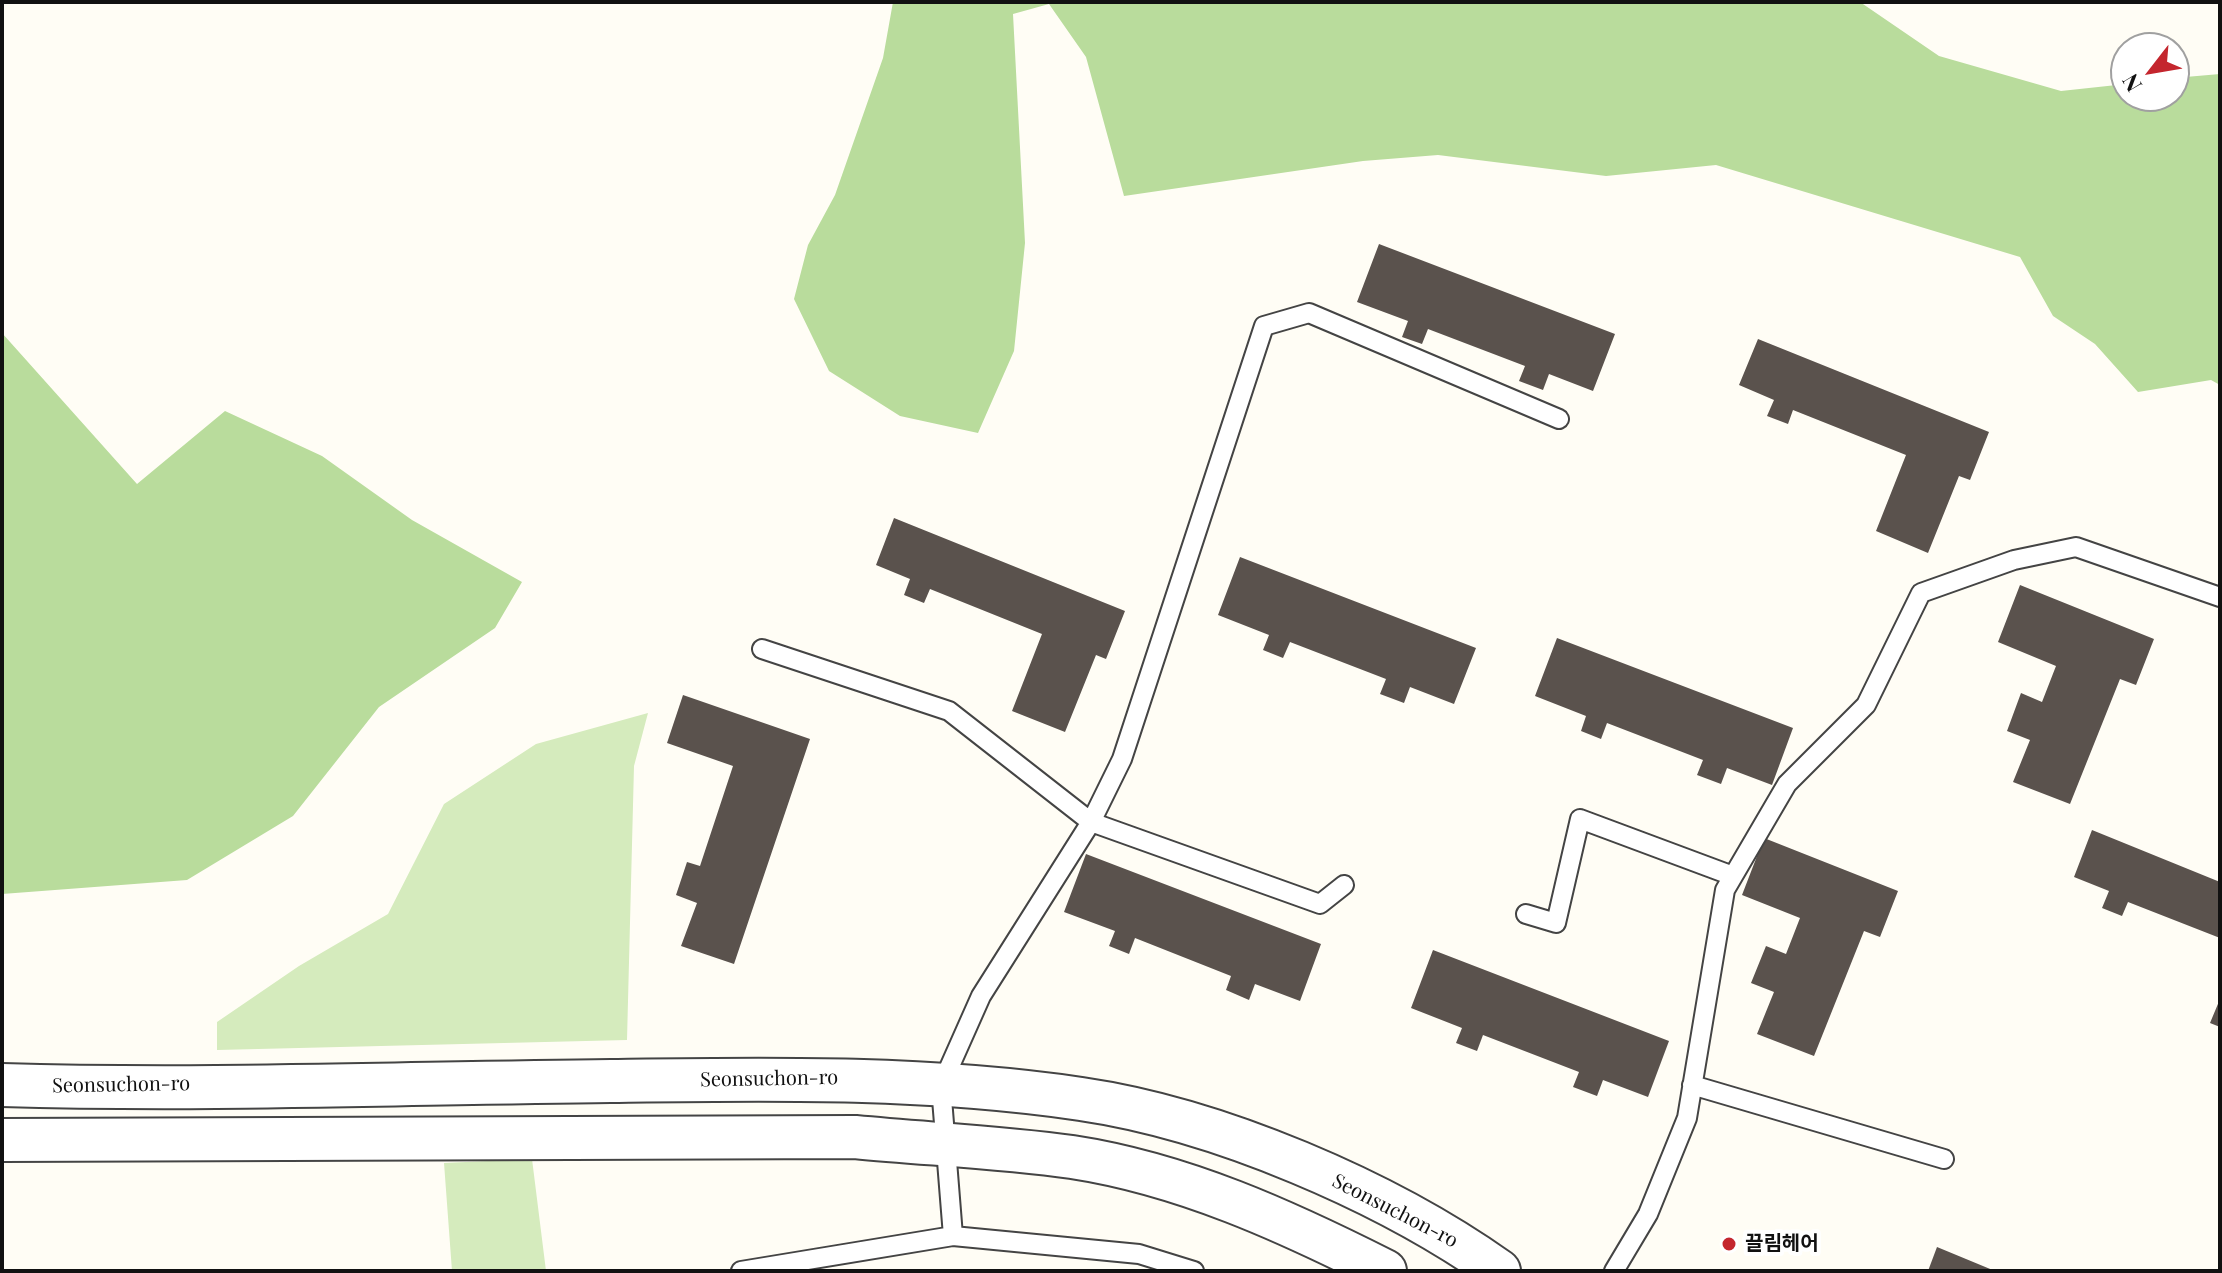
<!DOCTYPE html>
<html>
<head>
<meta charset="utf-8">
<style>
	body { margin:0 }
	#map { position:relative; width:2222px; height:1273px; overflow:hidden; background:#fffdf5; font-family:"Playfair Display",serif }
	canvas { display:block }
	.frame { position:absolute; inset:0; border:4px solid #111; pointer-events:none }
	.north { position:absolute; left:2110px; top:32px; width:80px; height:80px; box-sizing:border-box; background:#fff; border:2px solid #a0a0a0; border-radius:50%; rotate:239deg; font-size:22px; font-weight:700; line-height:32px; text-align:center; color:#111 }
	.north::after { content:''; display:block; margin:auto; width:28px; height:36px; background:#c4262e; clip-path:polygon(50% 0,100% 100%,50% 72%,0 100%) }
</style>
</head>
<body>
<div id="map">
<canvas width="2222" height="1273"></canvas>
<div class="frame"></div>
<div class="north">N</div>
</div>
<script>
const ctx = document.querySelector('canvas').getContext('2d');
ctx.lineJoin = 'round';
function fillPath(path, color) { ctx.fillStyle = color; ctx.fill(path, 'evenodd'); }
function stroke(path, color, width, dash) { ctx.strokeStyle = color; ctx.lineWidth = width; ctx.lineCap = dash ? 'butt' : 'round'; ctx.setLineDash(dash || []); ctx.stroke(path); }
function label(font, color, halo, rows, align = 'center') {
  ctx.font = font + ' "Playfair Display","Noto Sans KR",serif'; ctx.lineWidth = 8; ctx.setLineDash([]); ctx.textBaseline = 'middle'; ctx.strokeStyle = halo; ctx.fillStyle = color; for (const [text, x, y, turn = 0] of rows) {
    ctx.save(); ctx.translate(x, y); ctx.rotate((+turn || 0) * Math.PI / 180); ctx.textAlign = isNaN(turn) ? turn : align; if (halo) ctx.strokeText(text, 0, 0); ctx.fillText(text, 0, 0); ctx.restore();
  }
}
fillPath(new Path2D(`
	M648,713L634,766L627,1040L217,1050V1022L299,966L388,914L444,804L536,744Z
	M532,1159L546,1271H452L444,1163Z`), '#d5ebbd');
fillPath(new Path2D(`
	M893,2H1860L1939,56L2061,91L2126,84V96H2174V78L2220,74V385L2211,380L2138,392L2095,344L2053,316L2020,257L1716,165L1606,176L1438,155L1363,161L1124,196L1086,57L1049,4L1013,14L1025,243L1014,351L978,433L900,416L829,371L794,299L808,245L835,195L883,58Z
	M2,333L137,484L225,411L322,456L412,520L522,582L495,628L379,707L293,816L187,880L2,894Z`), '#b9dc9c');
fillPath(new Path2D(`
	M1379,244L1615,334L1593,391L1549,374L1543,390L1519,381L1525,366L1428,329L1422,344L1402,337L1408,321L1357,302Z
	M1758,339L1989,432L1970,480L1959,476L1928,553L1876,531L1906,455L1793,410L1788,424L1767,416L1774,400L1739,385Z
	M894,518L1125,611L1106,659L1096,655L1065,732L1012,711L1042,634L930,589L924,603L904,595L910,579L876,565Z
	M1240,557L1476,648L1454,704L1410,687L1404,703L1380,694L1386,679L1290,642L1283,658L1263,650L1269,635L1218,615Z
	M2020,585L2154,639L2136,685L2120,679L2070,804L2013,782L2030,740L2007,731L2021,693L2042,702L2056,666L1998,642Z
	M1557,638L1793,728L1772,785L1727,768L1721,784L1697,775L1703,760L1607,723L1601,739L1581,731L1586,716L1535,696Z
	M683,695L810,739L734,964L681,946L697,903L676,895L687,862L700,866L733,766L667,743Z
	M2092,830L2220,882V938L2128,902L2122,916L2102,908L2109,891L2074,877Z
	M1764,838L1898,891L1880,937L1864,931L1814,1056L1757,1034L1774,992L1751,983L1766,946L1786,954L1800,918L1742,895Z
	M1086,854L1321,944L1300,1001L1255,984L1249,1000L1226,990L1231,976L1135,938L1129,954L1109,946L1115,931L1064,912Z
	M1433,950L1669,1041L1648,1097L1603,1080L1597,1096L1573,1087L1579,1072L1483,1035L1477,1051L1456,1043L1462,1028L1411,1008Z
	M2220,999V1027L2210,1023Z
	M1937,1247L1995,1271H1928Z`), '#5a524d');
const service = new Path2D(`
	M762,649L949,711L1091,822L1320,904L1344,885
	M1526,914L1556,923L1580,819L1733,876
	M1692,1085L1944,1159
	M953,1236L941,1086L981,996L1091,822L1122,759L1264,326L1309,313L1559,419
	M741,1271L953,1236L1139,1254L1194,1271
	M1614,1271L1648,1214L1687,1118L1725,890L1787,784L1866,705L1921,593L2014,560L2076,547L2220,597`);
const tertiary = new Path2D(`
	M2,1085C205,1091 409,1083 611,1081C768,1079 925,1076 1081,1099C1218,1119 1386,1191 1499,1271
	M2,1140L855,1137C927,1144 1001,1147 1072,1157C1183,1174 1286,1221 1385,1271`);
stroke(service, '#444', 22);
stroke(tertiary, '#444', 46);
stroke(service, '#fff', 18);
stroke(tertiary, '#fff', 42);
for (const [x, y, r, color] of [
	[1729,1244,8,"#c4262e"]
]) { const dot = new Path2D(); dot.arc(x, y, r, 0, 2 * Math.PI); ctx.fillStyle = color; ctx.fill(dot); stroke(dot, '#fff', 3); }
label('20px', '#111', '#fff', [
	["Seonsuchon-ro",769,1079,-1],
	["Seonsuchon-ro",121,1085,-1],
	["Seonsuchon-ro",1395,1211,27]
]);
label('bold 20px', '#111', '#fff', [
	["끌림헤어",1745,1244]
], 'left');
</script>
</body>
</html>
